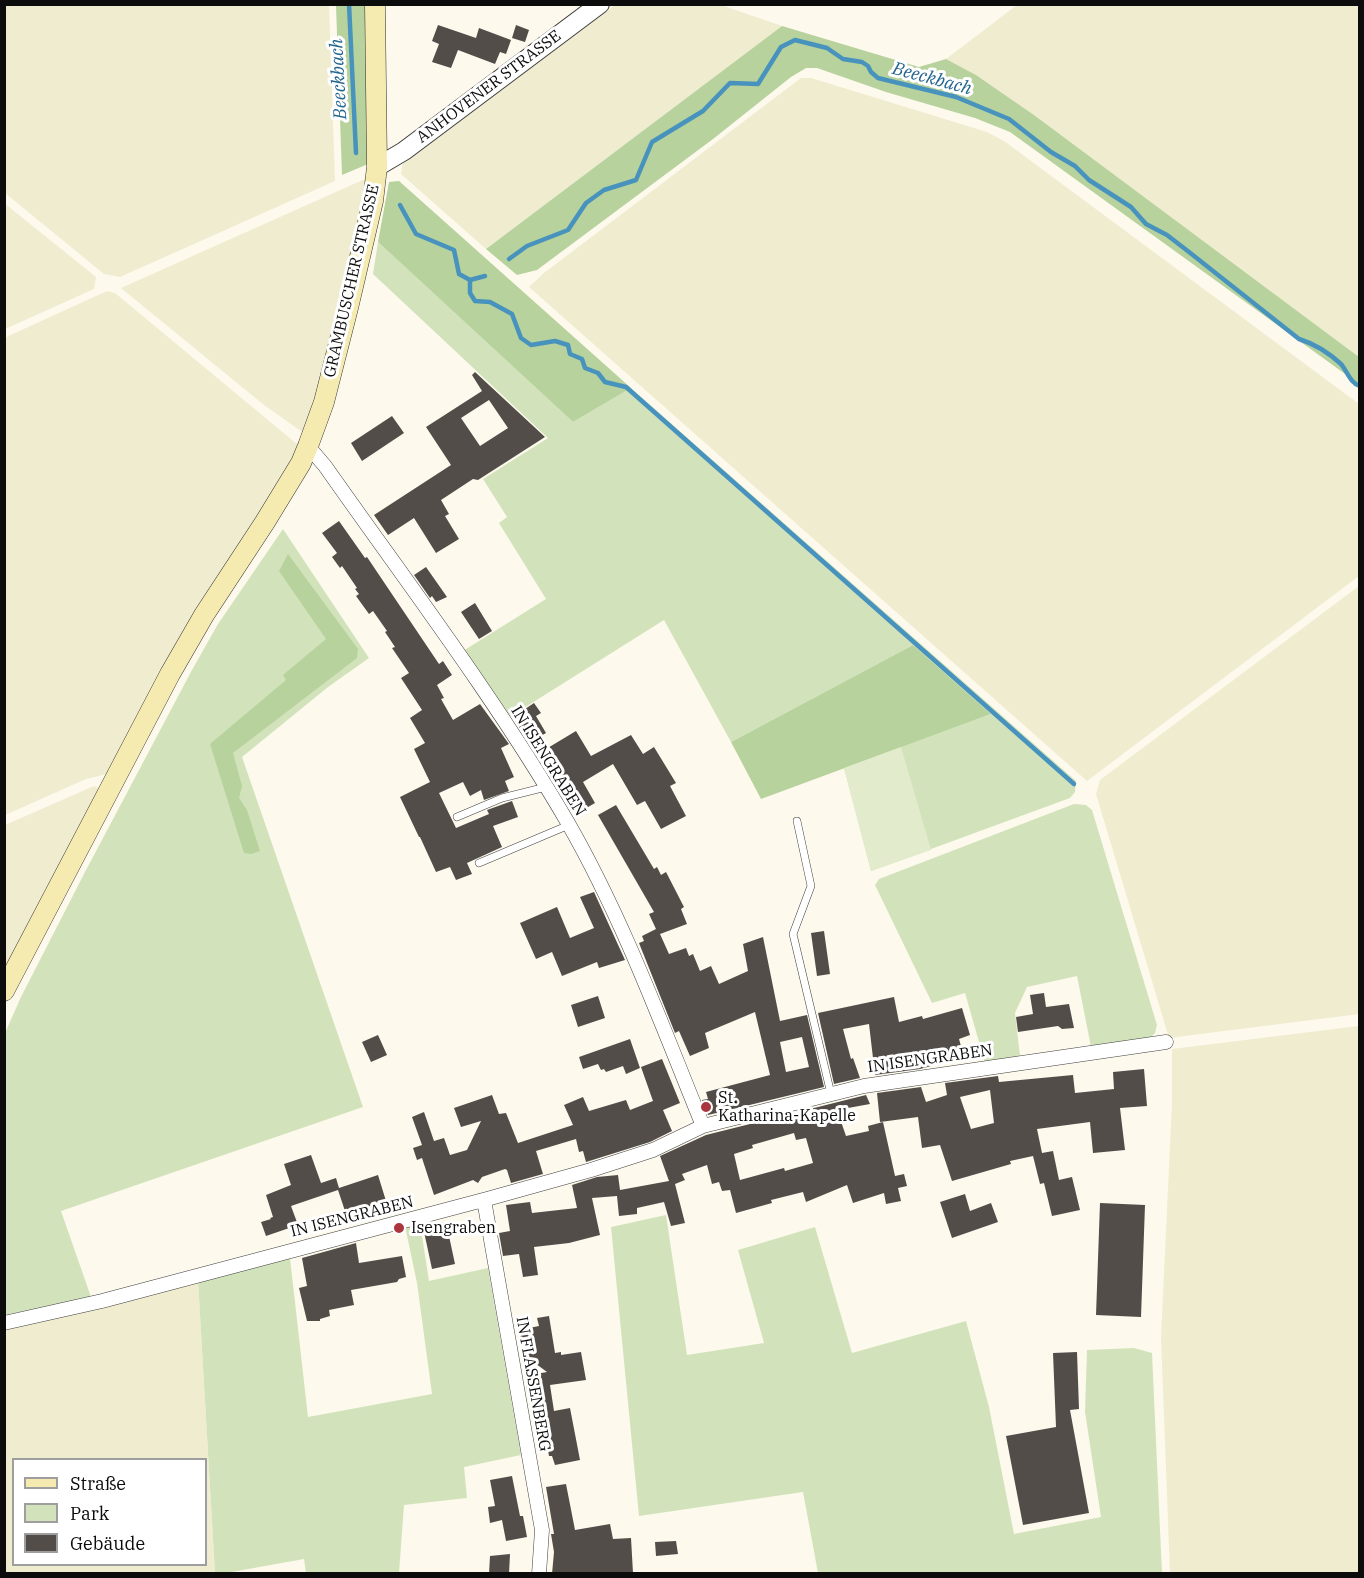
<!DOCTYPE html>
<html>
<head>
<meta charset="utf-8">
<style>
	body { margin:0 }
	#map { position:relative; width:1364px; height:1578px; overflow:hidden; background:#fdf9ed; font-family:"IBM Plex Serif",serif }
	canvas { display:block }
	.frame { position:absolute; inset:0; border:6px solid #0c0c0c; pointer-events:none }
	.legend { position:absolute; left:12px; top:1458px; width:195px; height:108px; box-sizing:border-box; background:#fff; border:2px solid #9e9e9e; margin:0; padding:8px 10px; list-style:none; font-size:18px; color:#0c0c0c }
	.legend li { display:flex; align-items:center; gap:12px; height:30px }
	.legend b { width:30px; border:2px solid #9e9e9e }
</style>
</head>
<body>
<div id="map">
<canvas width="1364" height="1578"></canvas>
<div class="frame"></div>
<ul class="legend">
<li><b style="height:8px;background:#f5ebb0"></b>Straße</li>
<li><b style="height:16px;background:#d2e3bb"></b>Park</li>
<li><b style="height:16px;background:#534d4a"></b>Gebäude</li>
</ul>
</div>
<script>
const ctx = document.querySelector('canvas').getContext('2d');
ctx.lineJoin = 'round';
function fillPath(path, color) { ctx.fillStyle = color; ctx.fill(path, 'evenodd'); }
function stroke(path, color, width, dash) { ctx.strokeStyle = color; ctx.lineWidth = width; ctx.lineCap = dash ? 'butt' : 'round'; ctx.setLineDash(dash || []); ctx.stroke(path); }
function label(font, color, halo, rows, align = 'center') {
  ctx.font = font + ' "IBM Plex Serif",serif'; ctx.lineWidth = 6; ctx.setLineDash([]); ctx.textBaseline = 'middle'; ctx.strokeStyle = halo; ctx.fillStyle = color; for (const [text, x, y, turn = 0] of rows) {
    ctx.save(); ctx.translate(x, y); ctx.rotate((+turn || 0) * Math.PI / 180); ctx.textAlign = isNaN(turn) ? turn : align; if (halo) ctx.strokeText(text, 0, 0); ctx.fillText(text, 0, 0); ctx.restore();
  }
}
fillPath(new Path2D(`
	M4,5H329L335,181L120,277L104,274L5,193Z
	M615,5H721L782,26L486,249L401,174L403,163Z
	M1017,5H1359V357L1034,115L976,75L946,59Z
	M801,78H811L987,132L1004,141L1359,404V576L1087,781L529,287L544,273Z
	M365,179L368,181L343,297L305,434L264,405L121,288Z
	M4,203L96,277L94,289L5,329Z
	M107,291L115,293L298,445L299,450L107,774L86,779L5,815L4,338Z
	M1359,586V1014L1169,1038L1096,794L1100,780Z
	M94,786L100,789L5,973V825Z
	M1359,1026V1573H1170L1161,1338L1172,1103V1049Z
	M198,1280L215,1573H5L4,1327ZM14,1460H206V1564H14Z`), '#f0ecd0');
fillPath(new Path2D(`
	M378,242L573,422L631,388L1076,781L1075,792L1070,798L871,871L844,768L991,714L913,645L731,742L664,620L508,718L463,651L546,599L499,523L507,517L483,479L548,438L373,274Z
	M283,529L369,658L328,687L242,757L363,1107L61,1211L91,1297L5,1315V1033L21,997L85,872L192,670L218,624Z
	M1074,804L1086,805L1092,810L1157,1025L1155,1033L1150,1038L1091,1047L1077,976L1027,987L1015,1013L1020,1056L985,1063L965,993L932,1003L875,885L879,879Z
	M666,1215L687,1355L764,1343L738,1250L815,1227L852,1353L966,1321L989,1407L1014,1534L1101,1517L1085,1412L1087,1350L1134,1348L1152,1353L1162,1573H818L803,1492L639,1516L611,1227Z
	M420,1223L429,1281L488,1268L521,1455L464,1467L467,1498L404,1505L399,1573H306L304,1559L226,1573H215L198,1280L290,1258L308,1417L432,1394L417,1283L405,1226Z`), '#d2e3bb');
fillPath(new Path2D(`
	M336,5H367L368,164L342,175Z
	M782,26L919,67L946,59L976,75L1034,115L1359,357V384L1010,132L975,118L886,92L817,68H806L791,77L713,139L537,270L517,275L486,249Z
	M399,181L631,388L573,422L378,242L389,182Z
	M288,554L358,649L357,658L233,753L242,786L239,798L247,810L260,851L251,854L244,853L210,744L286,680L283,675L326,639L279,571Z
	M913,645L991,714L761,799L731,742Z`), '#b7d29c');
fillPath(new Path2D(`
	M901,747L931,850L871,871L844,768Z`), '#e2eccc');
stroke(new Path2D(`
	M349,4L356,153
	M400,205L416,234L454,250L459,274L470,280L485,276
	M509,259L527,246L568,230L586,203L604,190L636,180L652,142L703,111L730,83L758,84L781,47L795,40L827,48L843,59L862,62L868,66L871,72L878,78L956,97L1009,119L1051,152L1075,166L1089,180L1131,207L1146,224L1167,235L1189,252L1299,339C1315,344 1329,353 1341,364C1347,371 1350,383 1360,386
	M470,280V293L475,301L490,302L512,314L521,338L531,345L555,341L568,345L570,354L582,359L585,368L598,373L605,382L626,387L1074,784`), '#4793bd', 4.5);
fillPath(new Path2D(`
	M438,25L476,38L479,28L511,40L506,54L500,52L495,64L458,50L451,68L432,62L439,44L432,41Z
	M516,25L529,30L525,42L512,38Z
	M475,372L545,437L478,480L473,479L441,500L449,514L445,516L459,539L436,553L414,518L388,535L374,515L451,465L426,427L482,391L472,375ZM489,400L508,428L480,446L461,418Z
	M392,416L404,433L362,461L351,443Z
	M339,521L365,558L367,557L439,664L443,661L452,675L437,685L444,698L441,699L453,720L480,704L509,744L501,748L514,777L505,781L509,791L484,800L481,790L470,796L463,782L439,793L456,828L489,814L487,810L512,801L518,817L493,826L502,847L467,863L472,874L456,880L450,867L436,872L420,837H419L400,797L430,782L414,749L425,743L410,718L422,710L401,678L409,673L392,648L395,647L385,632L387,631L373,611L369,614L356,596L359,594L355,589L357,588L342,566L340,568L332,557L337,553L322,533Z
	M426,567L447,597L436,602L432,596L430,598L414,575Z
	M475,603L492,631L479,639L461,612Z
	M534,703L541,713L536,716L546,733L529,743L513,717Z
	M576,731L591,756L631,735L643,754L654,747L676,783L670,786L686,816L661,829L645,801L637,805L613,764L583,782L595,803L576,814L556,780L562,777L546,749Z
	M616,805L654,869L657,867L661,875L666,872L684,907L681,909L687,924L660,934L669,954L686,948L689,956L693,954L700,971L711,966L719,984L748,971L743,944L763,937L780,1021L807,1015L824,1087L708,1115L702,1100L708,1099L706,1092L770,1075L755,1012L705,1033L709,1048L690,1056L679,1031L675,1033L639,943L644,941L642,936L656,929L649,914L654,912L598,815ZM802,1037L809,1067L786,1072L780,1042Z
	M594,892L625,960L599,968L597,962L562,976L552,952L536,959L520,923L557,907L570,938L594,928L580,897Z
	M824,931L830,974L817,976L811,933Z
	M1044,993L1046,1007L1069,1004L1074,1028L1062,1029L1058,1026L1018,1032L1016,1017L1033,1014L1030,995Z
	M598,996L605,1018L578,1027L571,1005Z
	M894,997L899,1022L922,1016L923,1019L962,1008L970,1035L959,1039L964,1057L920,1069L875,1075L869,1024L843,1029L851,1059L853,1058L860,1078L834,1084L818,1013Z
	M378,1035L387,1055L371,1062L362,1042Z
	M630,1039L640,1068L626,1074L623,1066L606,1072L604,1069L601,1070L598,1064L583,1069L579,1057Z
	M662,1059L680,1103L663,1110L672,1131L650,1142L586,1162L583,1151L579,1152L576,1139L536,1151L543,1174L511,1183L507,1170L505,1169L482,1177L478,1183L473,1180L434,1195L422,1158L417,1160L413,1148L422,1145L412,1117L424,1112L434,1141L444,1138L450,1155L467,1150L481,1121L461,1127L454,1108L492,1095L499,1114L506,1113L518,1143L573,1125L564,1105L583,1097L589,1111L626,1100L630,1110L653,1101L641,1067Z
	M1144,1069L1147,1106L1120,1108L1125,1150L1093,1153L1090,1122L1037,1129L1042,1153L1053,1151L1059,1180L1072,1177L1080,1210L1052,1216L1044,1183L1040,1184L1033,1156L1010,1161L1011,1164L952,1181L940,1145L922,1148L918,1117L880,1122L877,1093L921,1087L926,1102L947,1095L945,1083L998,1076L999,1082L1073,1075L1075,1093L1114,1089L1113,1072ZM990,1090L994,1123L971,1129L960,1097Z
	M866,1095L870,1104L837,1110L846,1136L869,1131L868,1126L883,1122L895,1176L904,1174L907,1186L898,1188L901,1201L886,1204L884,1193L853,1203L847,1185L806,1202L803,1192L771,1200L772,1203L736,1213L730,1190L722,1191L719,1182L712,1184L707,1165L682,1174L685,1180L675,1184L685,1223L671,1226L664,1202L637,1208V1214L619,1216L617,1196L592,1198L600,1235L569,1243L534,1247L538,1275L523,1277L519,1254L503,1256L499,1233L510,1231L506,1205L530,1202L532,1213L577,1208L572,1185L597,1177L618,1175L620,1190L669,1181L660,1156L706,1135ZM794,1133L796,1140L806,1138L813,1163L785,1171L784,1168L740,1180L734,1154L753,1148L752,1145Z
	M311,1155L321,1183L336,1178L339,1188L378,1175L386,1201L346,1214L338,1190L291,1206L298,1225L266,1236L261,1222L271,1219L270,1218L273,1217L266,1195L291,1185L284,1164Z
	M965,1194L970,1211L991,1203L998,1222L952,1238L940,1202Z
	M1100,1203L1145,1205L1141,1317L1096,1315Z
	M446,1222L455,1264L432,1269L423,1227Z
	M356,1243L359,1263L402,1256L406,1277L399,1279L397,1282L351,1290L354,1305L329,1310L330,1316L320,1319V1321H307L299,1288L307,1286L302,1258Z
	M549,1316L555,1353L561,1352V1355L581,1352L586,1380L550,1385L554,1411L570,1408L580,1460L555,1465L552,1456H549L538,1390L527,1392L525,1376L547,1372L524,1355L520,1333L524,1329L539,1326L537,1318Z
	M1077,1352L1079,1409L1070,1410L1089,1513L1023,1525L1006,1436L1056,1427L1053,1353Z
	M512,1476L520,1516H523L527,1537L506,1541L502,1520L490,1523L488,1507L495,1506L490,1480Z
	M566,1484L575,1530L610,1524L613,1539L631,1538L633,1573L552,1574L554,1552L551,1534H554L546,1487Z
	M676,1541L678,1554L656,1556L655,1542Z
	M510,1554L509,1574H489L490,1556Z`), '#534d4a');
const service = new Path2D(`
	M457,817L502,798L546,787
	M797,821L811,886L793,934L831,1094
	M479,863L569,825`);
const minor = new Path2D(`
	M308,446L325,466C408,584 496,699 568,823C623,919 661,1023 703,1126
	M484,1200L542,1530L539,1574
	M4,1323L102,1301L487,1199L591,1170L653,1150L703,1126L864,1086L1166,1042`);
const tertiary = new Path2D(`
	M377,167L404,151L600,4`);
const secondary = new Path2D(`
	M4,991L170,674L204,615L265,522L301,463L308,446L324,402L348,308L373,201L377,167L375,4`);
stroke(service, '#3f3f3f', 8);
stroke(minor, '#3f3f3f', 15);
stroke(tertiary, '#3f3f3f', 20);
stroke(secondary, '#2e2e2e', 21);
stroke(service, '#fff', 7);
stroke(minor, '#fff', 14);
stroke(tertiary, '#fff', 18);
stroke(secondary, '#f5ebb0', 20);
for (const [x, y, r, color] of [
	[706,1107,6,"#ab353f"],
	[399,1228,6,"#ab353f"]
]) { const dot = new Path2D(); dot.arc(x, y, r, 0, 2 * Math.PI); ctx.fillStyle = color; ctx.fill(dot); stroke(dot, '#fff', 2); }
label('16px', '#0c0c0c', '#fff', [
	["ANHOVENER STRASSE",489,87,-37],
	["GRAMBUSCHER STRASSE",352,281,-77],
	["IN ISENGRABEN",548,761,58],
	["IN ISENGRABEN",930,1059,-8],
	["IN ISENGRABEN",352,1217,-14],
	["IN FLASSENBERG",533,1384,80]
]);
label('16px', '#0c0c0c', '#fff', [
	["St.",718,1098],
	["Katharina-Kapelle",718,1116],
	["Isengraben",411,1228]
], 'left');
label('italic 18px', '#24658f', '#fff', [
	["Beeckbach",339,79,-93],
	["Beeckbach",932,79,15]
]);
</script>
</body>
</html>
